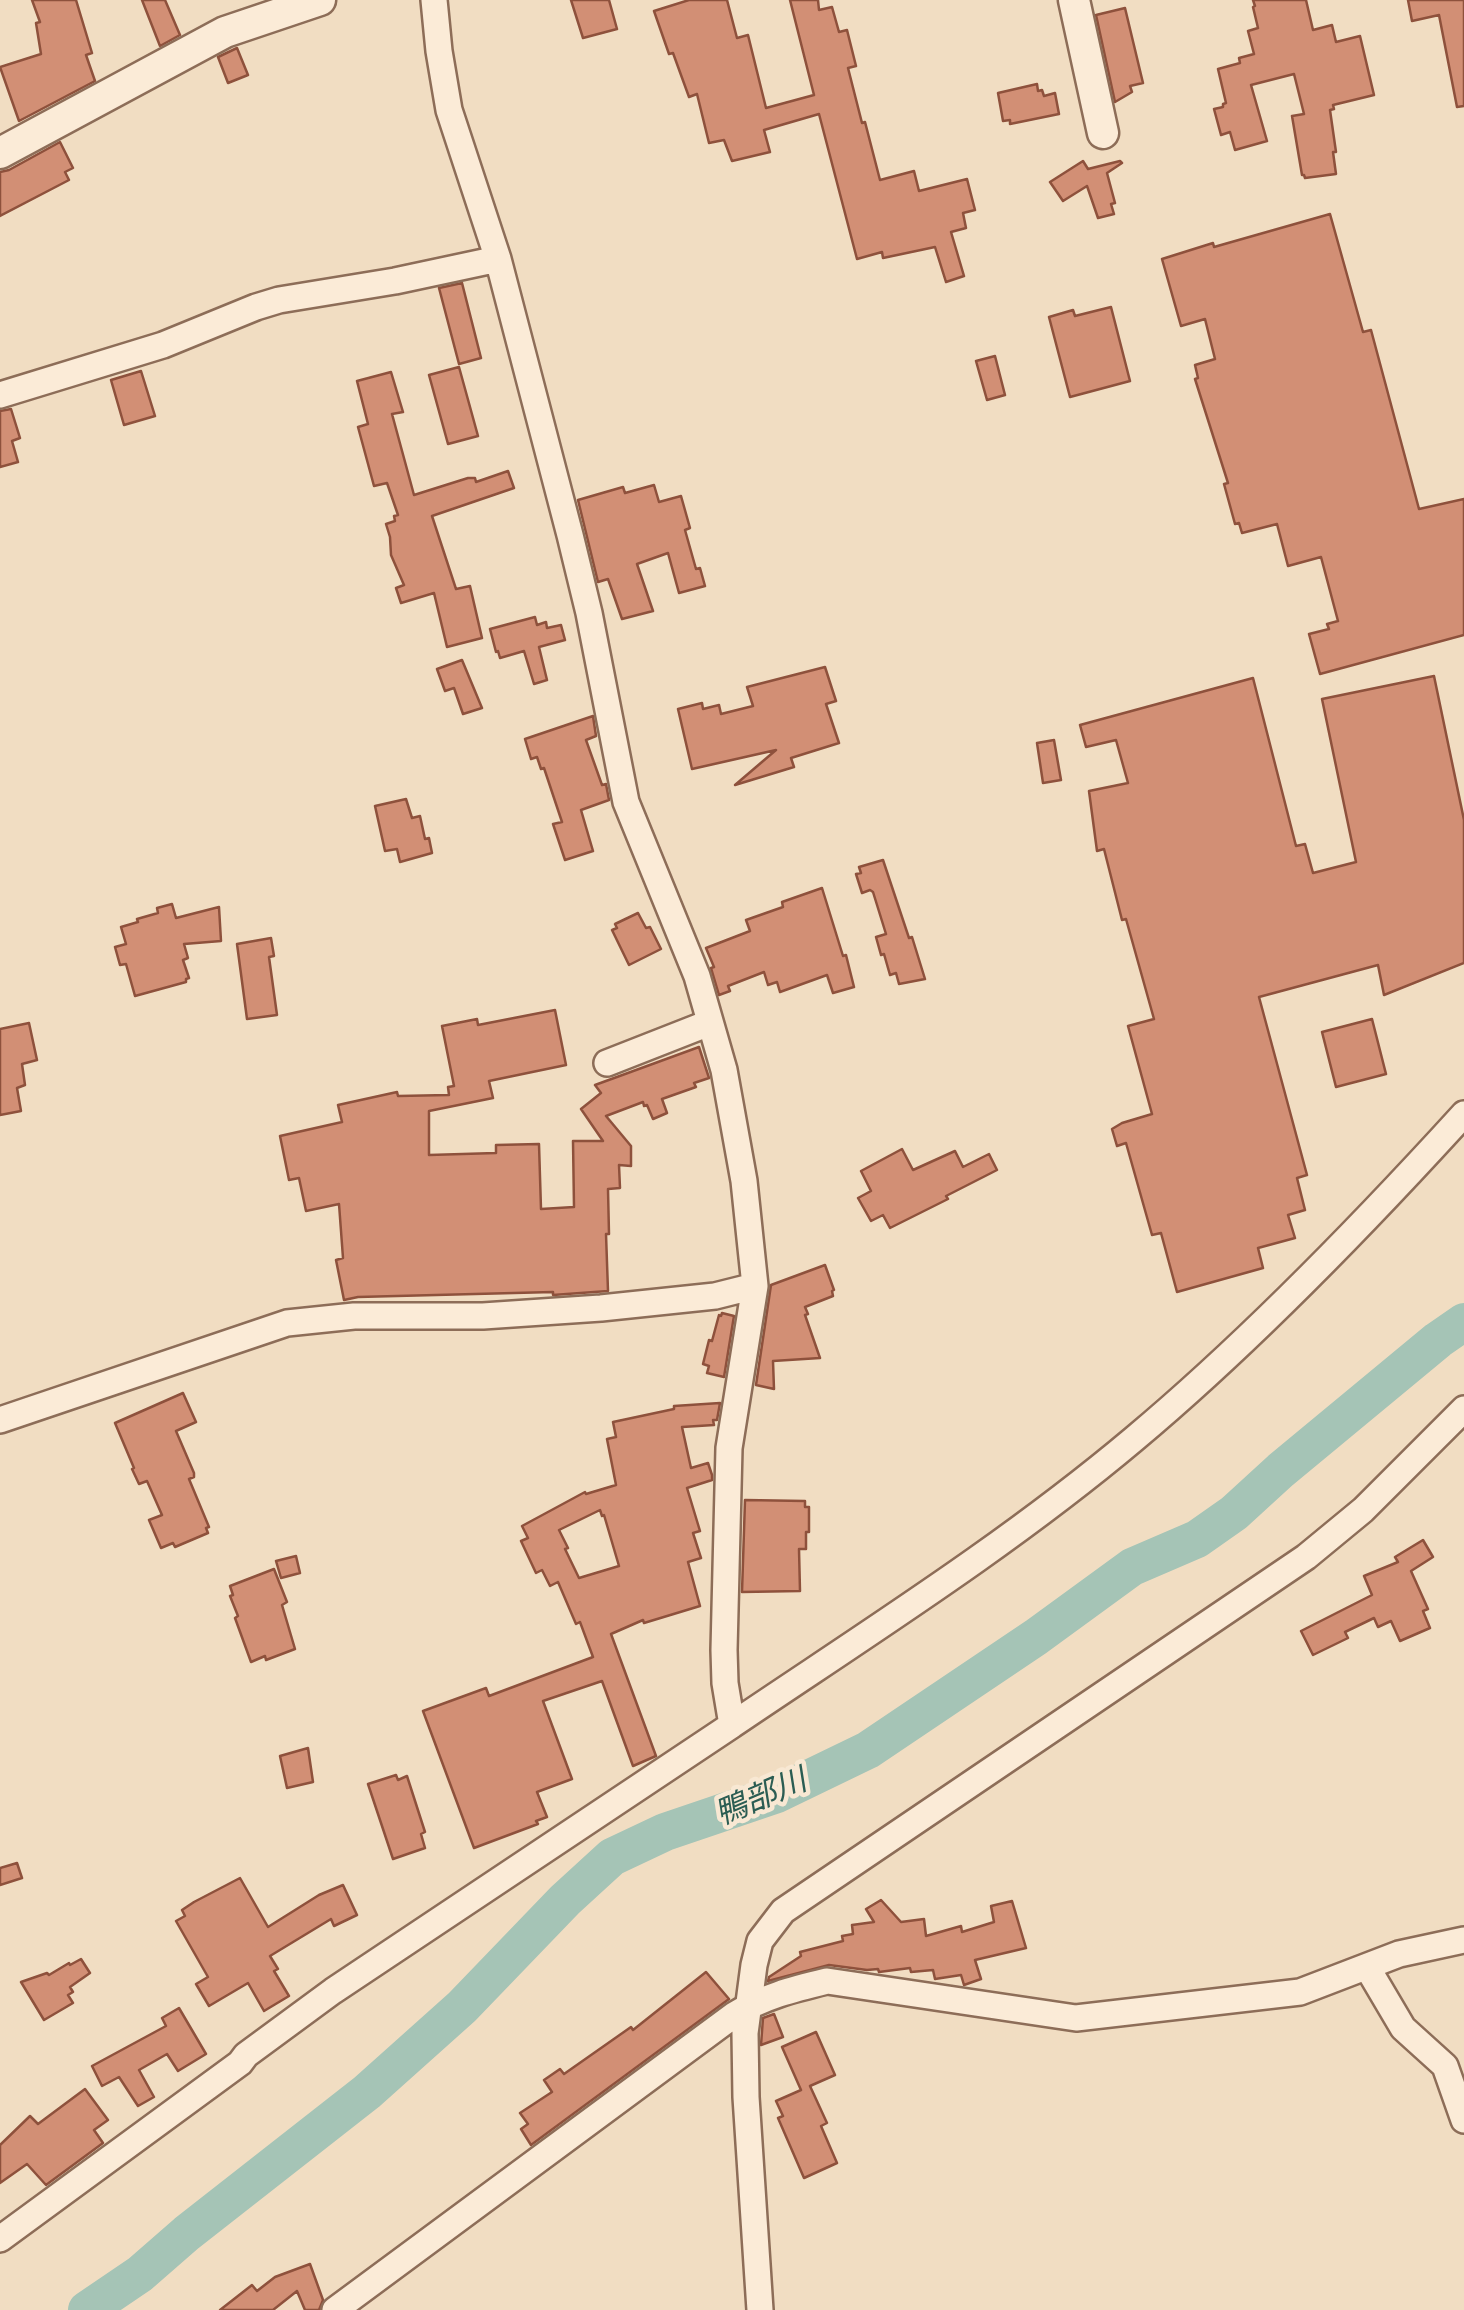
<!DOCTYPE html>
<html>
<head>
<meta charset="utf-8">
<style>
	body { margin:0 }
	canvas { display:block; background:#f1ddc2 }
</style>
</head>
<body>
<canvas width="1464" height="2310"></canvas>
<script>
const ctx = document.querySelector('canvas').getContext('2d');
ctx.lineJoin = 'round';
function stroke(path, color, width, dash) { ctx.strokeStyle = color; ctx.lineWidth = width; ctx.lineCap = dash ? 'butt' : 'round'; ctx.setLineDash(dash || []); ctx.stroke(path); }
function fillPath(path, color) { ctx.fillStyle = color; ctx.fill(path, 'evenodd'); }
function label(font, color, halo, rows, align = 'center') {
  ctx.font = font + ' "Noto Serif","Noto Sans JP",serif'; ctx.lineWidth = 9; ctx.setLineDash([]); ctx.textBaseline = 'middle'; ctx.strokeStyle = halo; ctx.fillStyle = color; for (const [text, x, y, turn = 0] of rows) {
    ctx.save(); ctx.translate(x, y); ctx.rotate((+turn || 0) * Math.PI / 180); ctx.textAlign = isNaN(turn) ? turn : align; if (halo) ctx.strokeText(text, 0, 0); ctx.fillText(text, 0, 0); ctx.restore();
  }
}
stroke(new Path2D(`
	M87,2310L140,2274L187,2233L367,2092L462,2007L565,1900L612,1857L665,1832L777,1794L868,1750L1036,1637L1132,1567L1197,1539L1234,1513L1281,1470L1438,1340L1464,1322`), '#a5c4b6', 38);
const building = new Path2D(`
	M32,0H76L92,53L86,55L95,81L19,121L0,67L41,54L36,23L40,22Z
	M142,0H165L180,35L160,46Z
	M571,0H609L617,29L583,38Z
	M689,0H727L737,38L748,35L766,108L814,95L790,0H818L819,10L832,7L839,32L847,30L856,66L848,68L862,123L865,122L880,180L914,171L919,191L967,179L975,210L963,213L966,228L951,232L964,276L946,282L935,247L883,258L882,252L857,259L819,114L764,130L770,152L732,161L724,140L709,143L697,94L689,97L673,53L669,54L654,11Z
	M1253,0H1306L1313,30L1332,25L1336,42L1360,36L1374,95L1333,105L1334,109L1330,110L1336,152H1333L1336,174L1305,178L1304,175H1302L1292,116L1304,114L1294,74L1251,85L1267,141L1235,150L1230,132L1221,135L1214,109L1223,107V104L1226,103L1218,69L1240,63L1239,58L1254,54L1248,31L1258,28L1253,7L1255,6Z
	M1408,0H1464V106L1457,107L1439,15L1412,21Z
	M1125,8L1143,83L1130,86L1132,92L1115,102L1096,15Z
	M237,48L248,75L228,83L218,57Z
	M1037,84L1038,91L1042,90L1044,96L1055,93L1059,114L1010,124V120L1003,121L998,93Z
	M60,142L73,168L65,172L69,180L0,216V172L9,170Z
	M1083,161L1088,169L1120,161L1122,163L1107,173L1115,203L1111,204L1114,214L1098,218L1087,186L1063,201L1050,182Z
	M1330,214L1363,332L1371,330L1419,509L1464,499V635L1320,674L1309,634L1329,629L1327,624L1338,621L1321,557L1288,566L1277,524L1242,533L1239,523L1235,524L1224,484L1228,483L1195,379L1198,378L1195,365L1215,359L1205,319L1181,326L1162,259L1213,243L1214,247Z
	M462,283L481,358L459,364L439,288Z
	M1111,307L1130,381L1070,397L1049,317L1073,310L1075,316Z
	M995,356L1005,395L987,400L976,361Z
	M459,367L478,436L448,444L429,375Z
	M141,371L155,416L124,425L111,380Z
	M391,372L403,412L392,414L414,495L468,478H475L476,482L508,471L514,488L432,516L456,589L470,586L482,638L447,647L434,593L401,603L396,588L404,585L391,555L390,537L386,524L395,521L394,516L398,515L387,483L374,486L358,427L368,424L357,381Z
	M11,409L20,438L12,441L18,462L0,467V411Z
	M654,485L659,502L681,496L690,528L685,530L696,569L700,568L705,586L679,593L668,553L637,564L653,611L622,619L608,579L598,582L578,500L623,487L625,493Z
	M535,617L537,625L546,622L547,628L561,625L565,640L539,647L547,680L534,684L524,651L500,658L498,651L496,652L490,629Z
	M462,660L482,708L463,714L454,688L445,691L437,669Z
	M825,667L836,701L826,704L839,743L791,758L794,767L735,785L776,750L692,769L678,709L702,703L703,709L719,705L721,714L753,706L747,687Z
	M1434,676L1464,820V963L1384,995L1378,965L1259,997L1307,1175L1297,1178L1305,1210L1288,1215L1295,1238L1258,1248L1263,1268L1177,1292L1161,1233L1152,1235L1126,1143L1117,1146L1112,1129L1122,1123L1152,1114L1128,1026L1154,1019L1126,919L1122,920L1104,849L1097,851L1089,791L1128,783L1116,740L1086,747L1080,725L1253,678L1296,846L1305,844L1313,873L1356,862L1322,699Z
	M593,716L596,736L586,740L602,785L606,784L609,800L581,810L593,851L565,860L553,824L562,822L544,768L541,769L537,757L531,759L525,739Z
	M1054,740L1061,780L1043,783L1037,743Z
	M406,799L412,818L420,816L425,839L429,838L432,853L400,862L397,849L385,851L375,806Z
	M883,860L909,938L912,937L925,979L899,984L896,973L890,975L884,954L881,955L876,937L886,934L873,892L870,890L862,893L856,874L861,873L859,867Z
	M822,888L843,956L846,955L854,987L833,993L827,975L780,992L777,982L768,985L764,972L728,986L730,991L719,995L711,968L714,967L706,948L750,931L746,920L783,907L782,902Z
	M172,904L176,918L219,907L221,941L184,944L188,958L183,960L189,978L186,979V982L135,996L126,964L120,965L115,947L126,944L121,927L138,922L137,919L158,913L157,908Z
	M638,913L646,928L650,927L661,949L629,965L612,930L617,928L615,924Z
	M271,938L274,956L269,957L277,1015L247,1019L237,944Z
	M555,1010L566,1065L489,1081L493,1098L429,1111V1155L496,1153V1145L539,1144L541,1209L574,1207L573,1141H603L581,1109L601,1093L595,1085L699,1047L709,1078L694,1083L696,1087L662,1099L667,1113L653,1119L647,1105L644,1106L643,1102L606,1116L631,1146V1166L619,1165L620,1188L608,1189L609,1234H606L608,1291L553,1295V1292L358,1297L344,1300L336,1260L343,1258L339,1204L306,1211L299,1178L289,1180L280,1136L342,1122L338,1105L397,1092L398,1096L449,1095L448,1087L454,1086L442,1026L477,1019L478,1025Z
	M1372,1019L1386,1074L1336,1087L1322,1032Z
	M29,1023L37,1060L22,1064L25,1085L17,1088L21,1111L0,1115V1029Z
	M902,1149L913,1170L955,1151L963,1167L989,1154L997,1170L946,1196L948,1199L890,1228L883,1215L871,1221L858,1198L871,1191L861,1171Z
	M825,1265L834,1290L832,1291L833,1296L805,1307L808,1314L805,1315L820,1358L773,1361L774,1389L756,1385L771,1285Z
	M722,1313L734,1316L724,1377L707,1373L709,1366L703,1364L709,1340L712,1341L719,1315L721,1316Z
	M183,1393L196,1422L176,1431L194,1473V1477L189,1479L209,1527L206,1528L208,1533L175,1547L173,1543L161,1548L149,1520L162,1515L147,1481L139,1484L132,1469L134,1468L115,1423Z
	M720,1403L717,1420H713L714,1425L682,1427L691,1468L708,1463L712,1475V1480L687,1488L700,1531L693,1533L701,1558L688,1562L700,1606L644,1623L643,1620L611,1634L656,1756L633,1766L602,1681L543,1701L572,1779L537,1792L547,1817L536,1821L538,1824L474,1848L423,1711L486,1688L489,1696L593,1657L580,1622L576,1624L558,1582L550,1586L542,1570L536,1573L521,1541L528,1538L522,1526L585,1492L586,1494L616,1485L607,1439L616,1437L613,1422L674,1409V1406ZM600,1510L602,1516L604,1515L619,1566L579,1578L565,1549L568,1548L559,1530Z
	M745,1500L805,1501V1507H809V1532H806V1549H799L800,1591L742,1592Z
	M1423,1540L1433,1557L1411,1571L1428,1609L1423,1611L1430,1628L1400,1641L1391,1621L1378,1627L1374,1618L1345,1632L1348,1638L1313,1655L1301,1631L1372,1595L1364,1576L1398,1562L1395,1557Z
	M296,1556L300,1573L281,1578L276,1561Z
	M274,1569L287,1602L282,1605L295,1649L266,1660L265,1656L251,1662L235,1618L238,1616L230,1596L233,1595L230,1586Z
	M308,1748L313,1782L287,1788L280,1756Z
	M396,1775L398,1780L407,1776L425,1832L421,1834L425,1848L393,1859L368,1784Z
	M17,1863L22,1878L0,1885V1868Z
	M240,1878L268,1927L319,1895L343,1885L357,1915L334,1926L331,1919L270,1956L278,1969L274,1971L289,1996L264,2011L248,1983L209,2006L196,1984L208,1977L176,1921L185,1916L182,1910L194,1902Z
	M881,1900L901,1922L924,1919L926,1936L961,1926L962,1932L994,1922L991,1906L1012,1901L1026,1948L975,1960L981,1979L964,1985L961,1975L935,1979L933,1970L911,1972L910,1968L879,1972L878,1969L867,1970L829,1965L768,1981L769,1977L801,1956L800,1952L843,1941L842,1936L853,1934L852,1925L874,1922L866,1909Z
	M81,1959L90,1973L70,1987L73,1992L68,1995L73,2003L44,2020L21,1982L47,1973L49,1975L69,1963L70,1965Z
	M706,1972L729,1999L531,2145L521,2129L528,2124L520,2113L552,2092L544,2080L560,2069L564,2074L631,2027L633,2030Z
	M179,2008L206,2054L178,2071L167,2054L139,2070L154,2097L138,2106L119,2077L102,2086L92,2066L166,2026L162,2018Z
	M774,2014L783,2037L761,2045L763,2018Z
	M816,2032L835,2075L810,2086L827,2123L821,2126L837,2163L804,2178L778,2118L783,2116L776,2101L801,2090L782,2047Z
	M85,2089L108,2120L94,2130L103,2143L46,2185L27,2164L0,2183V2145L30,2116L38,2124Z
	M310,2264L323,2300L319,2310H305L297,2291L273,2310H220L252,2285L257,2291L275,2277Z`);
fillPath(building, '#d28f75');
stroke(building, '#8e513c', 2.5);
const minor = new Path2D(`
	M0,395L163,345L256,307L279,300L395,281L498,259
	M607,1063L709,1023
	M0,1420L287,1323L354,1316H483L601,1308L715,1296L755,1286
	M732,1725C868,1633 1008,1545 1134,1439C1250,1342 1362,1226 1464,1114
	M1367,1967L1403,2028L1445,2066L1464,2120
	M0,2239L240,2063L246,2055L333,1991L732,1725L725,1683L724,1650L729,1448L755,1286L744,1181L724,1070L697,976L626,802L589,613L570,535L498,259L449,110L439,51L434,0
	M335,2310L734,2015C762,1997 794,1989 827,1981L1076,2018L1300,1992L1399,1954L1464,1940
	M760,2310L746,2097L745,2033L754,1965L760,1941L783,1911L1306,1557L1363,1510L1464,1409`);
const tertiary = new Path2D(`
	M1074,0L1103,133
	M0,153L225,32L320,0`);
stroke(minor, '#8d6d58', 30);
stroke(tertiary, '#8d6d58', 35);
stroke(minor, '#fbebd7', 25);
stroke(tertiary, '#fbebd7', 30);
label('italic 32px', '#2b5d53', '#f8e8d3', [
	["鴨部川",761,1798,-23]
]);
</script>
</body>
</html>
